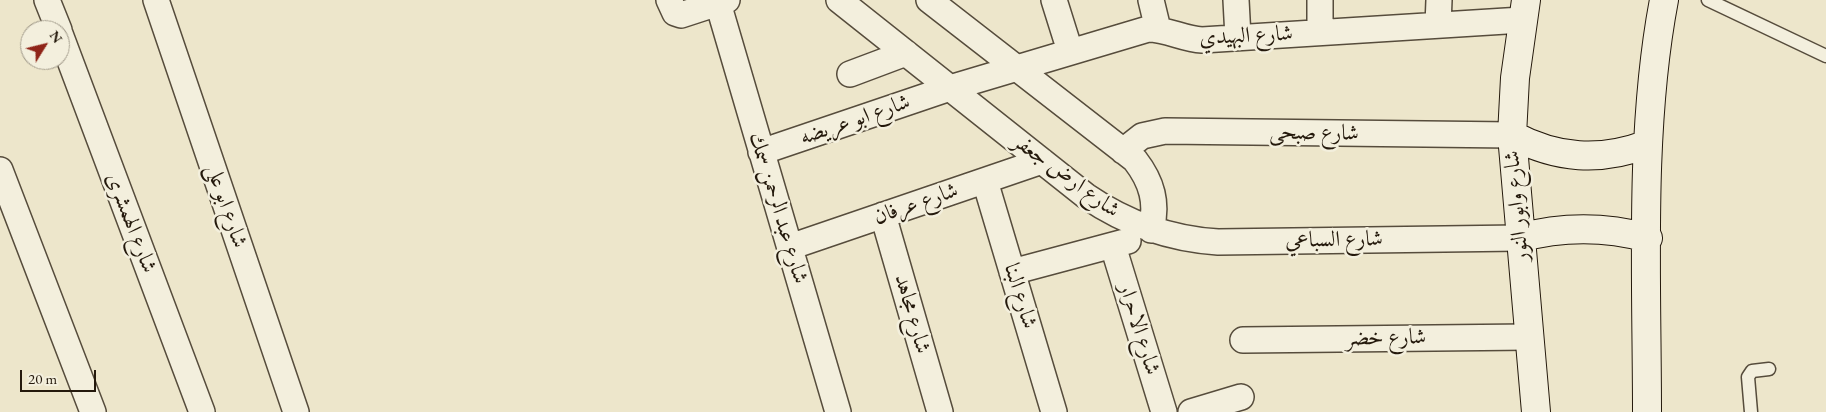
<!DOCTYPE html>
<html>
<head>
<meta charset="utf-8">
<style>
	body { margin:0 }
	#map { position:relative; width:1826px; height:412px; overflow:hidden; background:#ede6cb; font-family:"EB Garamond",serif }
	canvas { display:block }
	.north { position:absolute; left:20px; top:20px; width:50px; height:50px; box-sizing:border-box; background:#f3efdd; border:1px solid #a09989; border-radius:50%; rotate:54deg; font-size:14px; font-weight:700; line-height:20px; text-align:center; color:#24190c }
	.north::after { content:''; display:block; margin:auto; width:18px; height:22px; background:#8f2418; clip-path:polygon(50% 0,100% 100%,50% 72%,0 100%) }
	.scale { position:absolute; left:20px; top:370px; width:76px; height:22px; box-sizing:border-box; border:2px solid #24190c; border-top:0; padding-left:6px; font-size:15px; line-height:18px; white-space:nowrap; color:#24190c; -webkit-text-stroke:4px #f3efdd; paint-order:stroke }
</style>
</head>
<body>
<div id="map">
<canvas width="1826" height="412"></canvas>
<div class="north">N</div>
<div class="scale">20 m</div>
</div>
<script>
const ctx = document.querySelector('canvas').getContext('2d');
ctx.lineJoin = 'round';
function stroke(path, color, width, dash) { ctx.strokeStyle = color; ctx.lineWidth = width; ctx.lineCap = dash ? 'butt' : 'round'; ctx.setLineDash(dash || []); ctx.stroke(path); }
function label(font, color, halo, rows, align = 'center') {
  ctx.font = font + ' "EB Garamond",Amiri,serif'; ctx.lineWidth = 5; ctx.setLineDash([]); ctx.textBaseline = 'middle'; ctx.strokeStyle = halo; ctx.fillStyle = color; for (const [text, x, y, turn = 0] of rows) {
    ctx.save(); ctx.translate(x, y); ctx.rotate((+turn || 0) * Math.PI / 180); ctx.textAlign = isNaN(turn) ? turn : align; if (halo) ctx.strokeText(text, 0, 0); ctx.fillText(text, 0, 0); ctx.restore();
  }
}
const service = new Path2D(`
	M1708,0L1826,56
	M1751,412L1748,377L1752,371L1769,369`);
const minor = new Path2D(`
	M47,0L59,30
	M156,0L296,412
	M669,0L675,13L681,15L727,0
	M839,0L1086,196C1127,224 1169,239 1218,242L1519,238
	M929,0L1135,160C1152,182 1158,203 1151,230
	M1054,0L1070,51
	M1151,0L1158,29
	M1236,0L1238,37
	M718,3L838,412
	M1438,25L1439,0
	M1320,32V0
	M60,34L202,412
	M850,74L906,53
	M1123,151L1142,136L1165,131L1512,135
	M761,152L950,88L1148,29C1167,29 1183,39 1202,40L1522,20
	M0,170L93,412
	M985,181L1054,412
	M883,215L940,412
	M1113,246L1164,412
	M790,247L1042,161
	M1012,272L1128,241
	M1243,340L1529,337
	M1191,412L1241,397`);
const secondary = new Path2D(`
	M1526,0L1515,78L1512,135L1536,412
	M1512,135C1557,159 1600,162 1648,144
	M1519,238C1563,226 1604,226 1648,238
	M1647,412C1647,278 1639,131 1664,0`);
stroke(service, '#564c3c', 15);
stroke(minor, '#564c3c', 28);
stroke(secondary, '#24190c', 30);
stroke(service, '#f3efdd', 12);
stroke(minor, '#f3efdd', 25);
stroke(secondary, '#f3efdd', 28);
label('22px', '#24190c', '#f3efdd', [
	["شارع البهيدي",1246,36,-3],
	["شارع ابو عريضه",855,120,-19],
	["شارع صبحى",1314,133,1],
	["شارع ارض جعفر",1066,176,36],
	["شارع عرفان",916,204,-19],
	["شارع ابو على",226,206,71],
	["شارع وابور النور",1517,206,-95],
	["شارع عبد الرحمن سمك",778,208,73],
	["شارع الهمشرى",131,223,69],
	["شارع السباعي",1334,240,-1],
	["شارع البنا",1020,296,73],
	["شارع مجاهد",912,314,74],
	["شارع الاحرار",1139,329,73],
	["شارع خضر",1386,338,-1]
]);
</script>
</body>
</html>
